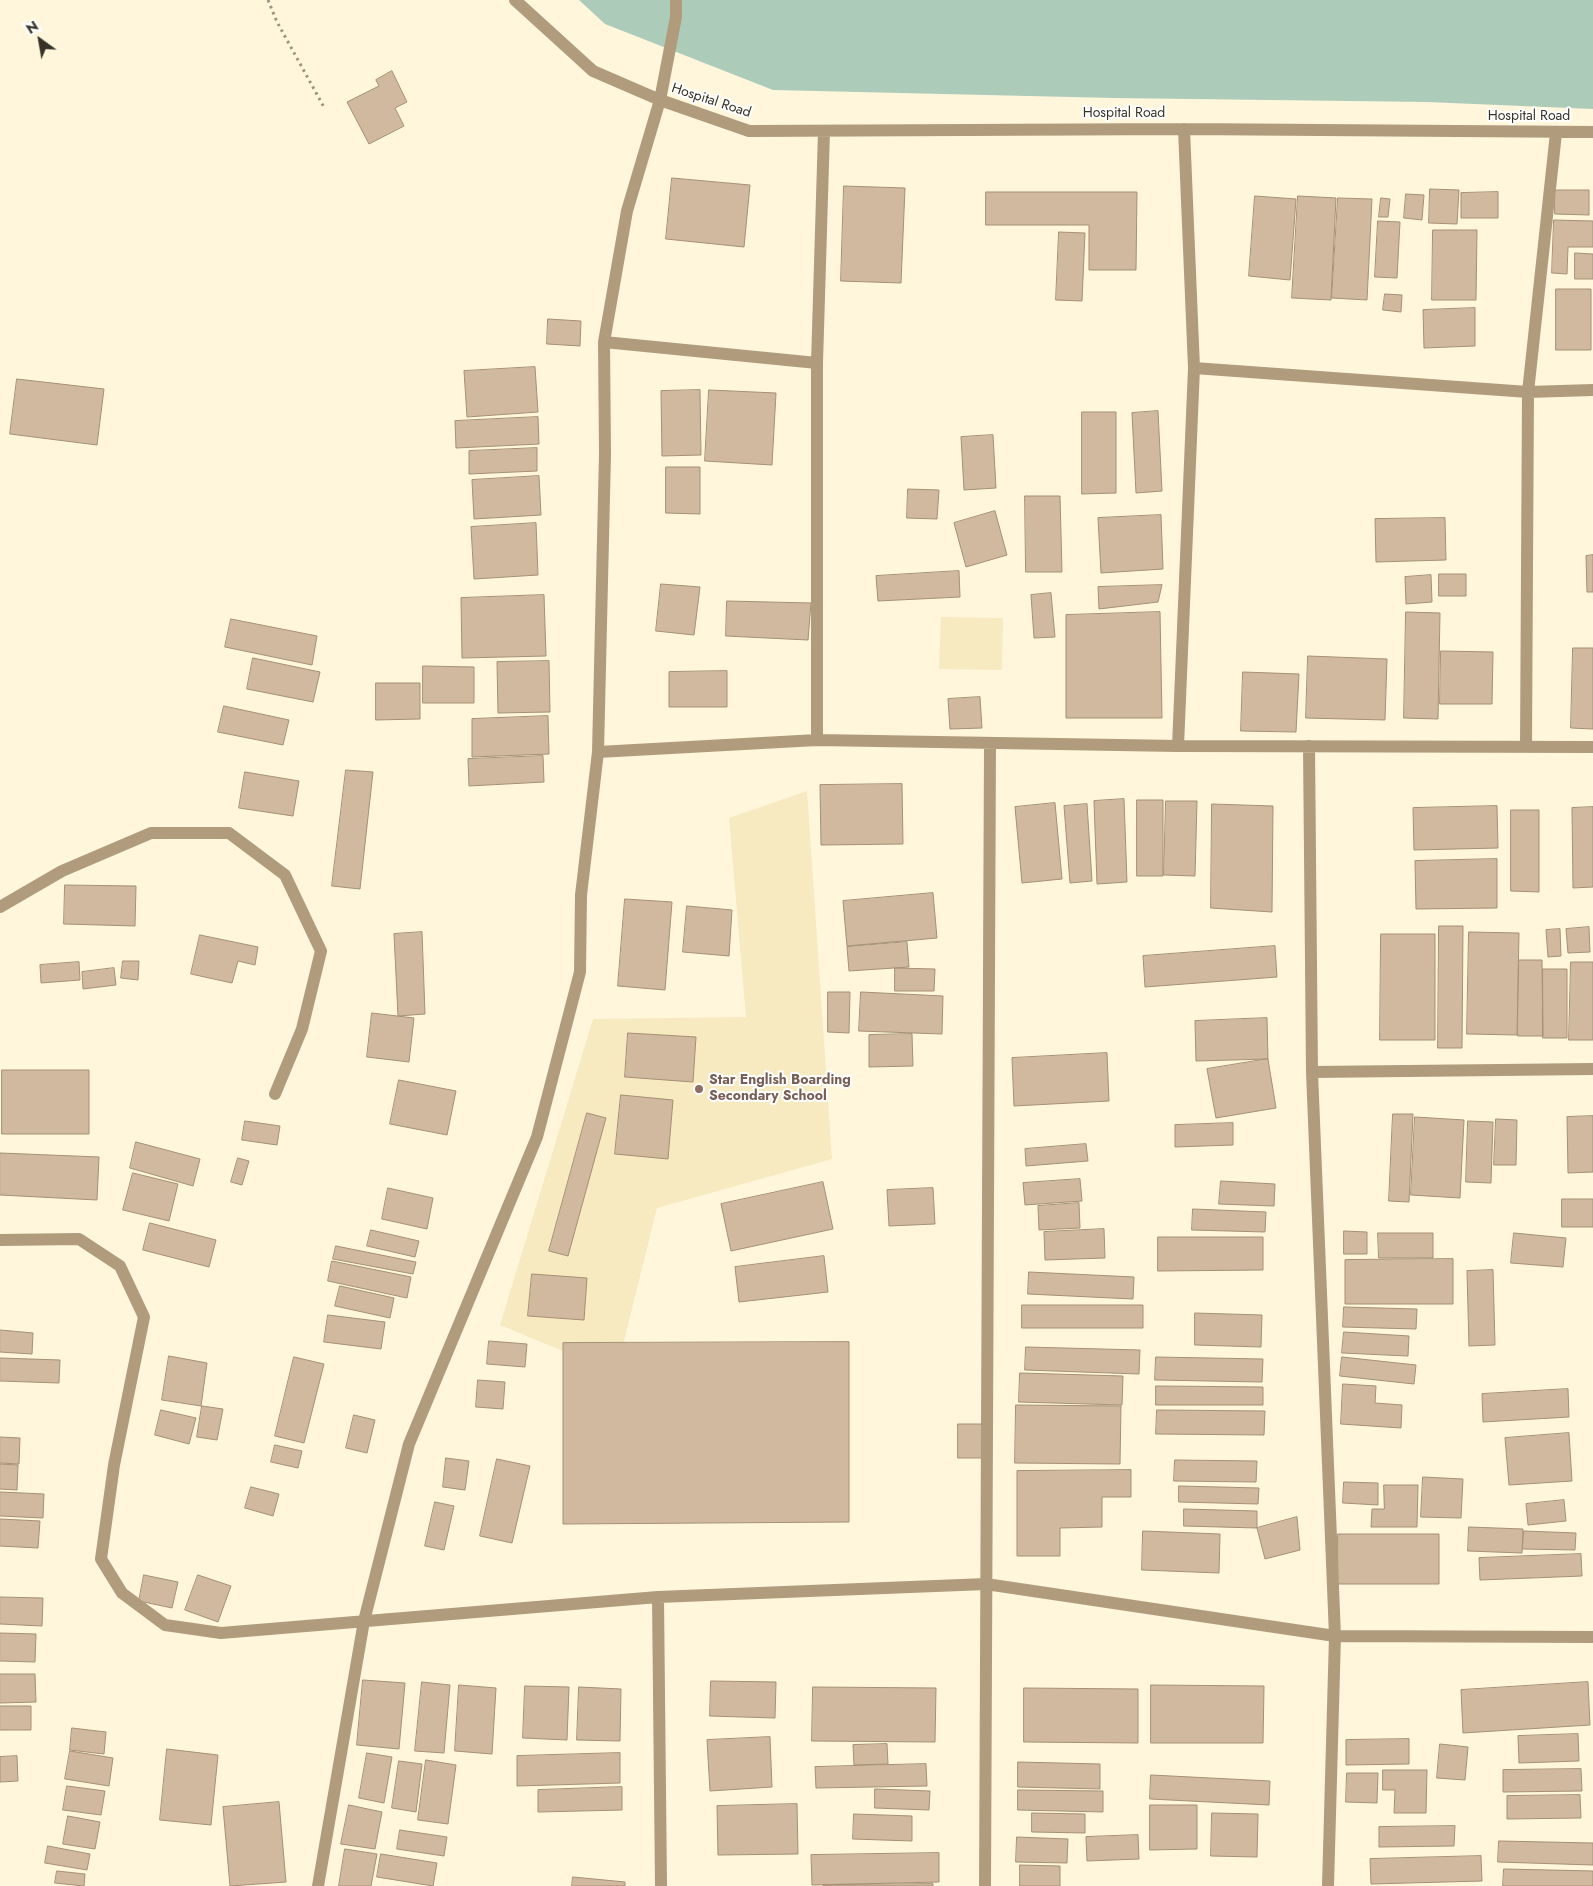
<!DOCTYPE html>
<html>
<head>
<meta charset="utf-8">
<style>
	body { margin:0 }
	#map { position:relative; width:1593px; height:1886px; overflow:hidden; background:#fff6db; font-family:Jost,sans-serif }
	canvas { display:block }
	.north { position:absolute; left:15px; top:15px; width:50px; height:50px; -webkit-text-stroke:4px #fff; paint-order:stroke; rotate:328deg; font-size:14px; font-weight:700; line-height:20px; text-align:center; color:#363225 }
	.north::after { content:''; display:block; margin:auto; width:18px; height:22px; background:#363225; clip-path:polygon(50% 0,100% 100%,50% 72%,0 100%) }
</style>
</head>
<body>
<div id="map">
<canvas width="1593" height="1886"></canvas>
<div class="north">N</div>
</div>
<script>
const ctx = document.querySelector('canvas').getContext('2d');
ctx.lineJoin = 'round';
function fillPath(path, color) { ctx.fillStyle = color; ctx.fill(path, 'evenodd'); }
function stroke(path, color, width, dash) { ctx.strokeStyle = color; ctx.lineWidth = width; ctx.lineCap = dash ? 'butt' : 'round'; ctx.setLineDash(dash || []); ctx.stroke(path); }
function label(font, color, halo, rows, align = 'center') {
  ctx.font = font + ' Jost,sans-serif'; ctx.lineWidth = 4; ctx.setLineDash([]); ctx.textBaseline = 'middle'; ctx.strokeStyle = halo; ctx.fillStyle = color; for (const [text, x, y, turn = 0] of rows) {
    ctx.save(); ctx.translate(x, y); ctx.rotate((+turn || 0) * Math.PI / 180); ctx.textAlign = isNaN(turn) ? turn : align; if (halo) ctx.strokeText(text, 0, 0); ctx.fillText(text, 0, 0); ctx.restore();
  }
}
fillPath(new Path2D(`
	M941,617L1003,618L1002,670L939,669Z
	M807,791L832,1159L657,1208L616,1373L500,1325L593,1019L746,1017L729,818Z`), '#f7e9c0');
fillPath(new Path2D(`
	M579,0H1593V109L1427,102L1113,98L773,90L605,24Z`), '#adcbb9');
const building = new Path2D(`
	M392,71L407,102L395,108L404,126L369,144L347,102L379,86L376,80Z
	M672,178L750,185L744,247L666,239Z
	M844,186L905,188L901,283L841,281Z
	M1430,189L1459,190L1457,224L1429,223Z
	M1555,190H1589V215L1555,214Z
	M986,192H1137L1136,270H1089V225H986Z
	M1498,192V218H1461V193Z
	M1406,194L1424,195L1422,220L1404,218Z
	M1255,196L1296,199L1290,280L1249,276Z
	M1298,196L1336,198L1331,300L1292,298Z
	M1338,198L1372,199L1367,300L1332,298Z
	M1381,198L1390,199L1388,217H1379Z
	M1554,220L1593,221V247H1568L1567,274L1552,273Z
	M1378,221L1400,222L1397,278L1375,277Z
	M1433,230H1477L1476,300H1432Z
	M1059,232L1085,233L1082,301L1056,300Z
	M1575,253L1593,254V279H1575Z
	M1556,289H1591V350H1556Z
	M1385,294L1402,295L1401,312L1383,310Z
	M1475,308V346L1424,348L1423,310Z
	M548,319L581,321L580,346L547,344Z
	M535,367L538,412L467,417L464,371Z
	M17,379L104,389L97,445L10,434Z
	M700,390L701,455L662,456L661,391Z
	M709,390L776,393L772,465L705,461Z
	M1158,411L1162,491L1136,493L1132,413Z
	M1082,412H1116V493L1082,494Z
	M538,417L539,444L456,448L455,421Z
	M993,435L996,488L964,490L961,437Z
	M537,448V471L469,474V451Z
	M666,467H700V514L666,513Z
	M539,476L541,515L474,519L472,480Z
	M908,489L939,490L937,519L907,518Z
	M1025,496H1060L1062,572H1026Z
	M995,511L1007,555L966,567L954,523Z
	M1161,515L1163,569L1101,573L1098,518Z
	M1445,518L1446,560L1376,562L1375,519Z
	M536,523L538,575L474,579L471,527Z
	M1593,555V592H1587L1586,556Z
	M959,571L960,597L878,601L876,576Z
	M1439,574H1466V596H1439Z
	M1431,575L1432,602L1406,604L1405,577Z
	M661,584L700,587L694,635L656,631Z
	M1162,585L1158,602L1099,609L1098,587Z
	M1051,593L1055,637L1034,638L1031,595Z
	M544,595L546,656L462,658L461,598Z
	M727,601L811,603L808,640L726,636Z
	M1160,612L1162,718H1066V615Z
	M1406,612L1440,613L1438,719L1404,718Z
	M231,619L317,636L312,665L225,647Z
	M1573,648H1593V729L1571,728Z
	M1441,651L1493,652L1492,704H1440Z
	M1308,656L1387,659L1385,720L1306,718Z
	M253,658L320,672L313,702L247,689Z
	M549,661L550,712L498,713L497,662Z
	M423,666L474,667V703H423Z
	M727,671V707H669V672Z
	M1243,672L1299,674L1296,732L1241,731Z
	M376,683H420V719L376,720Z
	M980,697L982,728L950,729L948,699Z
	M224,706L289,720L283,745L218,732Z
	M548,716L549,754L472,757V719Z
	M543,756L544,782L469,786L468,759Z
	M346,770L373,772L360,889L332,886Z
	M245,772L299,781L293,816L239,808Z
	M902,784L903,844L821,845L820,785Z
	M1124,799L1127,882L1097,884L1094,801Z
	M1137,800H1163V876H1137Z
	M1166,801H1197L1195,876L1164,875Z
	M1055,803L1062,879L1022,883L1015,807Z
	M1087,804L1092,881L1070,883L1064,806Z
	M1212,804L1273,806L1272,912L1211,908Z
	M1497,806L1498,848L1414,850L1413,808Z
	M1593,807V887L1573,888L1572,808Z
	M1511,810H1539V892L1511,891Z
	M1497,859V908L1416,909L1415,861Z
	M65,885L136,886L135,926L64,924Z
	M933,893L937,938L847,946L843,901Z
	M625,899L672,902L665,990L618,986Z
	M687,906L732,910L729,956L683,952Z
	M1439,926H1463L1462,1048H1438Z
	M1589,927L1590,952L1568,953L1566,929Z
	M1560,929L1561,956L1548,957L1546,930Z
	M422,932L425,1014L398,1016L394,934Z
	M1469,932L1519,933L1517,1035L1467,1034Z
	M1381,934H1435V1040H1380Z
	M200,935L258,947L255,965L238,961L232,983L191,974Z
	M907,942L909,967L849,971L847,947Z
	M1275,946L1277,977L1145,987L1143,956Z
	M1519,960H1542L1543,1036H1518Z
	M123,961H139L138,980L121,978Z
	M79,962L80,980L41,983L40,965Z
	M1571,962H1593V1040H1569Z
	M114,968L116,985L83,989L82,972Z
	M895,968L935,969L934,991H895Z
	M1543,969H1567V1038H1543Z
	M828,992H850L849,1033L828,1032Z
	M861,992L943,996L942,1034L859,1031Z
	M372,1013L414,1018L409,1062L367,1057Z
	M1267,1018L1268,1059L1196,1061L1195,1021Z
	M628,1033L696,1037L693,1082L625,1077Z
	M912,1034L913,1066L869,1067V1035Z
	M1107,1053L1109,1101L1014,1106L1012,1058Z
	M1268,1059L1276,1108L1216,1118L1207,1069Z
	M2,1070H89V1134H2Z
	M399,1080L456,1091L447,1135L390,1124Z
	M621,1095L673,1100L668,1159L615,1154Z
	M587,1113L606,1118L568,1256L549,1251Z
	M1393,1114H1413L1409,1202L1389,1201Z
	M1593,1116V1172L1568,1173L1567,1117Z
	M1415,1117L1464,1120L1460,1198L1411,1195Z
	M1496,1119L1517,1120L1516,1165H1494Z
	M245,1121L280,1126L277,1145L242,1140Z
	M1468,1121L1493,1122L1491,1183L1466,1182Z
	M1233,1123V1145L1175,1147V1125Z
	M136,1142L200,1159L193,1186L130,1168Z
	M1086,1144L1088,1161L1026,1166L1025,1149Z
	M0,1153L99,1157L97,1200L0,1195Z
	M238,1158L249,1161L242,1185L231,1182Z
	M133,1173L178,1184L169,1221L123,1210Z
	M1080,1179L1082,1201L1025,1205L1023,1183Z
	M1221,1181L1275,1184L1274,1206L1219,1204Z
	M823,1182L833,1229L731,1251L721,1204Z
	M388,1188L433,1198L427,1229L382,1219Z
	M933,1188L935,1224L889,1226L887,1190Z
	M1562,1199H1593V1227H1562Z
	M1079,1203L1080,1228L1039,1230L1038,1206Z
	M1193,1209L1266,1212L1265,1232L1192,1230Z
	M150,1223L216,1240L209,1267L143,1250Z
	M1104,1229L1105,1258L1045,1260L1044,1232Z
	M371,1230L419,1241L415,1257L367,1246Z
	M1344,1231L1367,1232V1254H1344Z
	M1378,1233H1433V1258H1379Z
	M1514,1233L1566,1238L1563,1267L1511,1263Z
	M1158,1237H1263V1270L1158,1271Z
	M336,1246L416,1262L413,1274L333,1259Z
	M824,1256L828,1292L739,1302L735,1267Z
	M1453,1259V1304H1345V1260Z
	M332,1261L411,1277L407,1298L328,1281Z
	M1493,1270L1495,1345L1469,1346L1467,1271Z
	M1029,1272L1134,1277L1133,1299L1028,1294Z
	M532,1274L587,1278L584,1320L528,1316Z
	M340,1286L394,1298L390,1318L335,1306Z
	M1022,1305H1143V1328H1022Z
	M1344,1307L1417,1309L1416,1329L1343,1327Z
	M1195,1313L1262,1315L1261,1347L1195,1345Z
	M328,1315L385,1322L381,1349L324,1342Z
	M0,1330L33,1333L32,1354L0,1352Z
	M1344,1332L1409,1336L1408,1356L1342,1353Z
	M489,1341L527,1344L525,1367L487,1364Z
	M849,1342V1522L563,1524V1343Z
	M1026,1347L1140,1350L1139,1374L1025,1370Z
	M169,1356L207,1363L201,1406L162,1400Z
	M294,1357L324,1364L304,1443L275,1436Z
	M1156,1357L1263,1359L1262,1382L1155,1380Z
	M1342,1357L1416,1365L1414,1384L1340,1376Z
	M0,1358L60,1360L59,1383L0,1381Z
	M1020,1373L1123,1376L1122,1405L1019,1402Z
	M478,1380L505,1382L503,1409L476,1407Z
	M1343,1384L1376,1386L1375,1403L1402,1405L1401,1428L1341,1424Z
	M1156,1386L1263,1387V1405H1156Z
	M1568,1389L1569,1417L1483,1422L1482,1394Z
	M1016,1405L1121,1406L1120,1464L1015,1463Z
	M202,1406L223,1409L217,1440L197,1437Z
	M161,1410L196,1418L189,1444L155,1435Z
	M1157,1410L1265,1411L1264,1435L1156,1434Z
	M354,1415L375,1420L367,1453L346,1448Z
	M958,1424H984V1458H958Z
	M1569,1433L1572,1481L1509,1485L1505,1438Z
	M0,1437L20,1438L19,1464L0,1463Z
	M275,1445L302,1451L298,1468L271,1462Z
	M446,1458L469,1461L465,1490L443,1487Z
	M497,1459L530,1466L512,1543L480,1536Z
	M1175,1460L1257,1461L1256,1482L1174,1481Z
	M0,1464L18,1465L17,1490L0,1489Z
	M1131,1470V1497H1102V1527L1060,1528V1556H1017V1471Z
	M1423,1477L1463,1479L1461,1518L1421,1517Z
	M1344,1482L1378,1483V1505L1343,1503Z
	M1384,1485H1418L1417,1527H1371L1372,1509H1384Z
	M1179,1486L1259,1488L1258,1504L1179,1502Z
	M251,1487L279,1494L273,1516L245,1508Z
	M0,1492L44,1494L43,1518L0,1516Z
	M1564,1500L1566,1521L1528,1525L1526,1504Z
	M435,1502L454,1506L444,1550L425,1546Z
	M1184,1509L1257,1511V1528L1184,1526Z
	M1297,1517L1300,1550L1265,1559L1257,1528Z
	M0,1519L40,1521L38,1548L0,1546Z
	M1469,1527L1523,1529L1522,1553L1468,1551Z
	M1143,1531L1220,1534L1219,1573L1142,1570Z
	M1524,1531L1576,1533L1575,1550L1523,1549Z
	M1338,1534H1439V1584H1338Z
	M1581,1554L1582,1576L1480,1580L1479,1558Z
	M144,1575L178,1582L172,1608L139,1601Z
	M198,1575L231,1586L218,1622L185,1610Z
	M0,1597L43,1598L42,1626L0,1624Z
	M0,1633L36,1634L35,1662L0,1661Z
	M0,1674H35L36,1702L0,1703Z
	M363,1680L405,1683L399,1749L357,1745Z
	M711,1681L776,1682L775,1718L710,1716Z
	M422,1682L450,1685L444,1753L415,1751Z
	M1588,1682L1590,1725L1463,1733L1461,1690Z
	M459,1685L496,1688L492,1754L455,1751Z
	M1151,1685L1264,1686L1263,1743H1151Z
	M525,1686L569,1687L567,1740L523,1738Z
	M579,1687L621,1689L620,1741L577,1740Z
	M813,1687L936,1688L935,1742L812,1741Z
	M1024,1688L1138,1689V1743L1024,1742Z
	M0,1706H31V1730H0Z
	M72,1728L106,1732L104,1754L70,1750Z
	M1578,1734L1579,1761L1519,1763L1518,1736Z
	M770,1737L772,1787L710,1791L707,1740Z
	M1409,1739V1764L1346,1765V1740Z
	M887,1744L888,1764L854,1765L853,1745Z
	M1440,1744L1468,1747L1465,1780L1437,1778Z
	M167,1749L218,1755L211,1825L160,1820Z
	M70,1751L113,1758L109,1786L65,1779Z
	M367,1753L392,1757L384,1803L359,1798Z
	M620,1753V1783L517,1786V1756Z
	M17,1756L18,1781L0,1782V1757Z
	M426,1760L456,1765L448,1824L418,1820Z
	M399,1761L422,1764L416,1812L392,1808Z
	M1018,1762L1100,1764V1789L1018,1787Z
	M926,1764L927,1786L816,1788L815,1767Z
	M1581,1769L1582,1791L1503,1792V1770Z
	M1383,1770H1427L1426,1813H1394L1395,1790H1383Z
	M1347,1773H1378L1377,1803L1346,1802Z
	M1151,1775L1270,1781L1269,1805L1150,1799Z
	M67,1786L105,1791L101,1815L63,1810Z
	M622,1787V1810L538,1812V1790Z
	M875,1789L930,1791L929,1810L875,1808Z
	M1018,1790L1103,1791V1812L1018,1810Z
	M1580,1795L1581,1818L1507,1819V1796Z
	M279,1802L286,1882L230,1886L223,1807Z
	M797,1804L798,1854L718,1855L717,1806Z
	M349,1805L382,1812L375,1849L341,1844Z
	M1150,1805H1197V1849L1150,1850Z
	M1032,1813L1085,1814V1833L1032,1832Z
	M1212,1813L1258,1814L1257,1857L1211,1856Z
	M854,1814L912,1816V1841L853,1839Z
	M68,1816L100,1822L95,1849L63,1844Z
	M1455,1826L1454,1846L1379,1847V1827Z
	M400,1830L447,1837L444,1856L397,1849Z
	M1138,1835L1139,1859L1087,1861L1086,1837Z
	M1017,1837L1068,1839L1067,1863L1016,1862Z
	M1499,1841L1593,1843V1865L1498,1862Z
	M48,1846L90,1854L87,1870L45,1863Z
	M345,1849L377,1854L371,1886H339Z
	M939,1853V1882L812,1885L811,1855Z
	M381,1854L437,1863L433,1886L377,1877Z
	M1481,1856L1482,1881L1371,1884L1370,1859Z
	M1020,1865L1060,1866V1886H1020Z
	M1504,1869L1593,1871V1886H1503Z
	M57,1871L85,1874L84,1886L55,1883Z
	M573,1877L625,1882V1886H572Z
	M933,1884V1886H823V1885Z`);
fillPath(building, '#d0b99e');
stroke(building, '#a59075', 1);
stroke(new Path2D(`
	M268,0L277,22L325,109`), '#9a9480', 3, [2.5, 4]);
stroke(new Path2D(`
	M515,0L593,71L660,100L749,131L1184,129L1593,132
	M604,342L817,363
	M1194,368L1528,392L1593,390
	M817,740V363L824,131
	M1178,746L1194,368L1184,129
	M1309,746L1312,1072L1335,1636L1328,1886
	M1526,746L1528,392L1556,133
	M598,752L817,740L1178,746L1593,747
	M0,907L62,871L151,833H229L285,875L321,951L302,1029L275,1094
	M1312,1072L1593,1069
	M0,1240L79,1239L120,1266L144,1317L114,1465L101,1559L122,1593L165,1625L221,1633L658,1597L986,1584L1335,1636L1593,1637
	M658,1597L661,1886
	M318,1886L364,1621L409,1444L537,1137L580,972L581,895L598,752L605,454L604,342L627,211L660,100L676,17V0
	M985,1886L990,744`), '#b09c7d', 12);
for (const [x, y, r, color] of [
	[699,1089,5,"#8d6e63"]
]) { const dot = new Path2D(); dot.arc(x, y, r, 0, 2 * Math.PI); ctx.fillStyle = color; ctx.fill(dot); stroke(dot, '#fff', 2); }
label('14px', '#363225', '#fff', [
	["Hospital Road",711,101,18],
	["Hospital Road",1124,114],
	["Hospital Road",1529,117]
]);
label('bold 14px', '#785e54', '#fff', [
	["Star English Boarding",709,1081],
	["Secondary School",709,1097]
], 'left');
</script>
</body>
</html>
